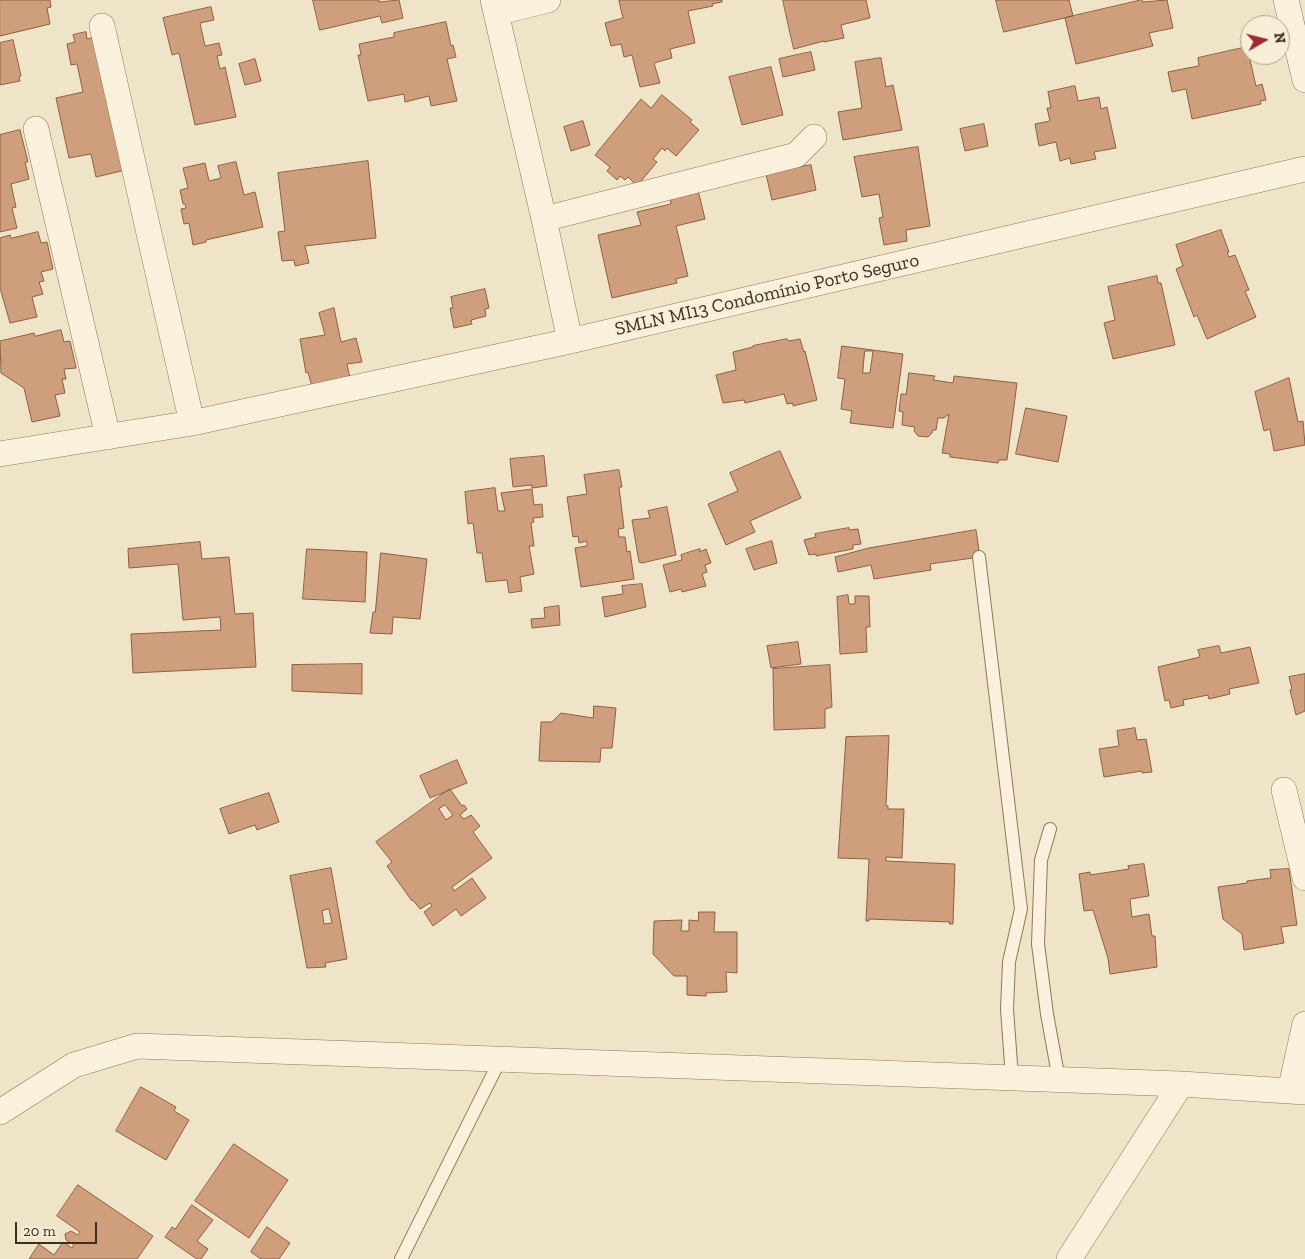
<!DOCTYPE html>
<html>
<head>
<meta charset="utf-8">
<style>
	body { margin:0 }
	#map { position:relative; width:1305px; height:1259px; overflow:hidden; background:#f0e4c8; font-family:"Zilla Slab",serif }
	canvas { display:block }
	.north { position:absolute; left:1240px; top:15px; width:50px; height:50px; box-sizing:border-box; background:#f7eed8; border:1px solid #ada18e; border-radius:50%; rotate:82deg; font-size:14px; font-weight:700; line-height:20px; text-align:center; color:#3d2e20 }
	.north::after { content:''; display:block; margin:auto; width:18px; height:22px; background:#9e2a2b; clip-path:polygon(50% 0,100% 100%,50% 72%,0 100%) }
	.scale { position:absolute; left:15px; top:1222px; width:82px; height:22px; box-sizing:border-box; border:2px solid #3d2e20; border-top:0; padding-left:6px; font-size:15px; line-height:18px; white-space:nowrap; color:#3d2e20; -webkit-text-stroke:4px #f7eed8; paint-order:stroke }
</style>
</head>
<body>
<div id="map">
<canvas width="1305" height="1259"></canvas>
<div class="north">N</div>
<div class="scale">20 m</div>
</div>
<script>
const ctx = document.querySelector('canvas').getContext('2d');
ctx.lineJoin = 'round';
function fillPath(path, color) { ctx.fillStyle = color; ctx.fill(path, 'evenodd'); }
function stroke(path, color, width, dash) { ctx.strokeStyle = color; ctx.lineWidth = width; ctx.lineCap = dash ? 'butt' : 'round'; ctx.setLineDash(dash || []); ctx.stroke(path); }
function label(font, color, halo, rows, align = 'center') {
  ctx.font = font + ' "Zilla Slab",serif'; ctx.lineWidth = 5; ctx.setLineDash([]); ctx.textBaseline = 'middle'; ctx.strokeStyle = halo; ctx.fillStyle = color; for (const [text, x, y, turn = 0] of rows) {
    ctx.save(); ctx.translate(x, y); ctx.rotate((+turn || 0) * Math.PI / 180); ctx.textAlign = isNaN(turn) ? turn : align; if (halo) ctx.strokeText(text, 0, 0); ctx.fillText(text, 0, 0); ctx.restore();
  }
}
const building = new Path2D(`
	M0,0H50L51,7L47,8L50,24L0,36Z
	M313,0H379V2L399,0L403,18L382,23L380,16L320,30Z
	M622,0H722V2L712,4L713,6L688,11L695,43L670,49L672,58L654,63L660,83L640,87L632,55L624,57L621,44L611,46L605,23L623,18L619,1Z
	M783,0H866L870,18L841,25L844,38L824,42V41L794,49Z
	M996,0H1069L1073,16L1004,32Z
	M1142,0L1143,2L1167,0L1173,28L1149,33L1153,46L1076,64L1065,18Z
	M211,7L214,20L200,23L205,46L219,43L222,55L217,56L220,69L225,67L236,117L195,125L179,53L172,55L163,18Z
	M446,22L451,46L453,45L456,57L447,59L457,101L431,106L429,96L405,102L404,94L368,101L358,55H361L359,44L394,37V33Z
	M1273,22L1274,25H1257Z
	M86,32L87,39L104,35L134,168L96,177L91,154L69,158L56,98L83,92L77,64L71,65L67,44L75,42L73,35Z
	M13,40L21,76L19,77L20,81L0,85V43Z
	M1247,47L1256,86L1262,84L1266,100L1260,101L1261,104L1192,119L1186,89L1172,92L1168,72L1198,66H1199L1198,58Z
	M811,52L815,70L783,77L779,59Z
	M881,58L886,87L893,85L902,130L843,140L838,112L862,108L855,62Z
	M255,59L261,81L245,85L239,64Z
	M771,67L783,115L742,125L729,77Z
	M1075,86L1078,101L1099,97L1101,109L1107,107L1116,148L1094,152L1096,159L1071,164L1070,158L1060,161L1056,142L1039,146L1035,124L1050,121L1047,108H1051L1048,92Z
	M662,95L692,120L690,122L699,130L676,156L667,148L665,151L662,148L653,159L657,162L637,186L628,177L625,180L620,176L617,180L607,171L610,167L595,155L641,99L651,108Z
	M583,121L590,145L571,151L564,127Z
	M984,124L988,146L965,151L960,129Z
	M20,130L28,162H25L29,179L11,184L16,207L12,208L17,228L0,232V135Z
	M918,147L930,226L906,230L907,241L884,245L879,218L883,217L879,194L862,197L854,157Z
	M368,161L376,238L305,246L309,263L295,266L294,260L282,261L278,232L285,231L278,173Z
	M236,162L244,195L255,192L263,227L206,240V242L193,245L189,223L184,224L181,209L186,208L185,204H183L180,190L188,188L183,168L205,163L209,181L221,178L218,166Z
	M811,165L816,190L772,200L766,174Z
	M698,190L705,219L676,226L688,276L676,279L677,283L612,298L598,235L641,225L637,212L671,204L670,196Z
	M1221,230L1229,252L1227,253L1229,257L1235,255L1249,290L1245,291L1256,317L1207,339L1197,315L1194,317L1176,269L1183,266L1176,245Z
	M38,232L41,243L47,242L53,269L41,272L44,281L39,282L43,294L32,297L37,317L10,323L0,288V238L10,235L11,238Z
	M1157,276L1158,283H1161L1175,345L1113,359L1104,323L1115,320L1108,287Z
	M485,289L489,308L485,309L486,316L471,320L472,324L454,328L450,308H453L451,297Z
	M334,308L341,342L356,338L362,362L347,364L350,378L312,387L308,372L306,373L300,339L325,335L319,313Z
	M61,330L64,342L70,341L76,368L64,369L66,379H62L65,393L55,395L60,416L32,422L24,388L1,373L0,341L34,333L35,336Z
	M787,339L789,341L800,339L804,352L805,351L817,400L793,406V403L787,404L784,394L745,403L744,400L723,403L716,375L736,370L733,352L753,347V346Z
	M842,346L903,354L893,428L850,423L852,411L841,409L845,379L838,378ZM865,351H873L870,373H863Z
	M909,373L935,376L933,380L953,383L954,376L1017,383L1007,460H999L998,463L950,457V454L942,453L949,414L944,418H938L936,430H933L932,433L928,437L918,436L914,431L915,427L902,425L903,412L899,411L901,394H906Z
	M1289,378L1298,422L1303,421L1305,445L1274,451L1270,429L1264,431L1255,392Z
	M1026,408L1067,416L1058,462L1016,454Z
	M780,451L801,498L750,521L755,532L726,545L708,504L738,491L730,473Z
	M544,456L547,486L532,488V485L513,487L510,459Z
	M619,470L622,487H619L624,528L618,529L619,537H625L627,552L630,551L634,579L581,587L575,548L587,546V541L579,543L578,536L573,537L567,497L587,494L584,475Z
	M495,488L498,511H505L501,493L532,489L534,505L542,504L543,517L533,518L534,522L531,523L534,546H529L534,574L520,577L522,591L509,593L507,580L486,582L482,553H477L473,523L468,524L465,492Z
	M667,507L676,555L642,563L639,562L632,520L650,518L648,511Z
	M849,528V530L858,529L861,544L853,545V549L816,556V554L809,555L804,540L816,537L815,534Z
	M976,530L980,557L930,564L931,570L874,579L871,565L838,572L835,557L869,548Z
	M772,541L777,563L754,570L746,549Z
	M200,542L202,559L229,557L235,614L253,613L256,667L133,673L131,634L221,630L220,617L183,620L178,564L129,568L128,549Z
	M307,549L367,552L365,602L303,599Z
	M700,549V552L706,549L711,563L705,565L707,572L702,574L706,586L682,592L681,589L670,592L663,565L682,560L681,555Z
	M381,553L427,559L420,619L393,617L392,634L370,633L373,612H375Z
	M642,584L646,607L605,617L602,597L623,594L622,586Z
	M848,595L849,604H855V596H869L870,627H866L867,652L840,654L837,597Z
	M559,606L560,625L532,628L531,619L545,618L544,608Z
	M798,642L801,664L771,668L767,646Z
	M1219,646L1221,653L1250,647L1259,683L1229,689L1230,694L1209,699L1208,695L1183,700L1184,705L1171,708L1169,700L1165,701L1158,667L1200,657L1198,650Z
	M362,664V694L292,691V665Z
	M830,665L832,707L825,709V728L774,730L773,669Z
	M1305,674V711L1296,715L1290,690L1292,689L1289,677Z
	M594,706L616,708L612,748H601L600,762L539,761L541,722H552L561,713L593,718Z
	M1135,728L1137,740L1146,739L1152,772L1142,773V771L1104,777L1099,749L1119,746L1117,731Z
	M889,736L886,806H888V809H904L902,858L886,857V861L955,864L953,924H949L950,922L869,919V921H866L869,859L838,858L846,737Z
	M457,760L467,783L430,798L420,776Z
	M450,789L462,806L464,805L467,809L460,815L464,819L471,815L480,826L473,832L492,858L452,887L454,891L472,878L486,898L461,916L456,909L433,926L424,912L432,906L430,903L420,909L413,900L412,901L387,866L392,862L376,842ZM445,805L453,815L446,820L439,809Z
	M269,793L279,822L257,830L255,825L229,834L220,809Z
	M1144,864L1149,896L1130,899L1132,917L1149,914L1152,936H1155L1157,967L1110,974L1108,958L1093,910L1084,911L1079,874L1090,872V875L1129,869L1128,866Z
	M331,868L347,959L325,963L326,967L307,968L290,876ZM329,909L332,923L324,924L322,911Z
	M1289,869L1297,925L1281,927L1284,943L1244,950L1242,934L1223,919L1218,887L1247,883V881L1271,878L1270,870Z
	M699,912H715L714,932H737V973L726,972L727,992L706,993V996L687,995V976H674L653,954L654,921L682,920L681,931H689V920L698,921Z
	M141,1087L176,1107L174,1111L189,1120L166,1160L116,1131Z
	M234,1144L288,1180L249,1238L195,1201Z
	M78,1185L153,1236L137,1259H29L39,1244L54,1255L63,1242L72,1248L74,1245L66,1240L65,1234L71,1231L78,1235L80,1232L57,1216Z
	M192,1205L213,1220L197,1241L208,1249L201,1259H197L165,1237L172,1227L175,1229Z
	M267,1227L290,1243L279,1259H261L251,1252Z`);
fillPath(building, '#cf9f7d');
stroke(building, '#8d5f41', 1);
const lane = new Path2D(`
	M979,557L1021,909L1009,962L1007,1009L1012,1078
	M1050,829L1041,860L1038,944L1047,1014L1059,1080
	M401,1259L500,1060`);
const street = new Path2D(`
	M493,0L544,219L570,341
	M1286,0L1305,80
	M496,13L548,0
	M102,26L192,423
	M36,129L108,437
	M544,219L796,155L814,137
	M0,454L192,423L570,341L1305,169
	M1284,790L1305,878
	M1290,1091L1305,1024
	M0,1112L74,1065L137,1046L1181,1084
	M1069,1259L1181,1084L1305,1092`);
stroke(lane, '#8d765c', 14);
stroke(street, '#8d765c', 26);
stroke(lane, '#faf1dc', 12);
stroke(street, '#faf1dc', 25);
label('19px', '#3d2e20', '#f7eed8', [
	["SMLN MI13 Condomínio Porto Seguro",767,295,-13]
]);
</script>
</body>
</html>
